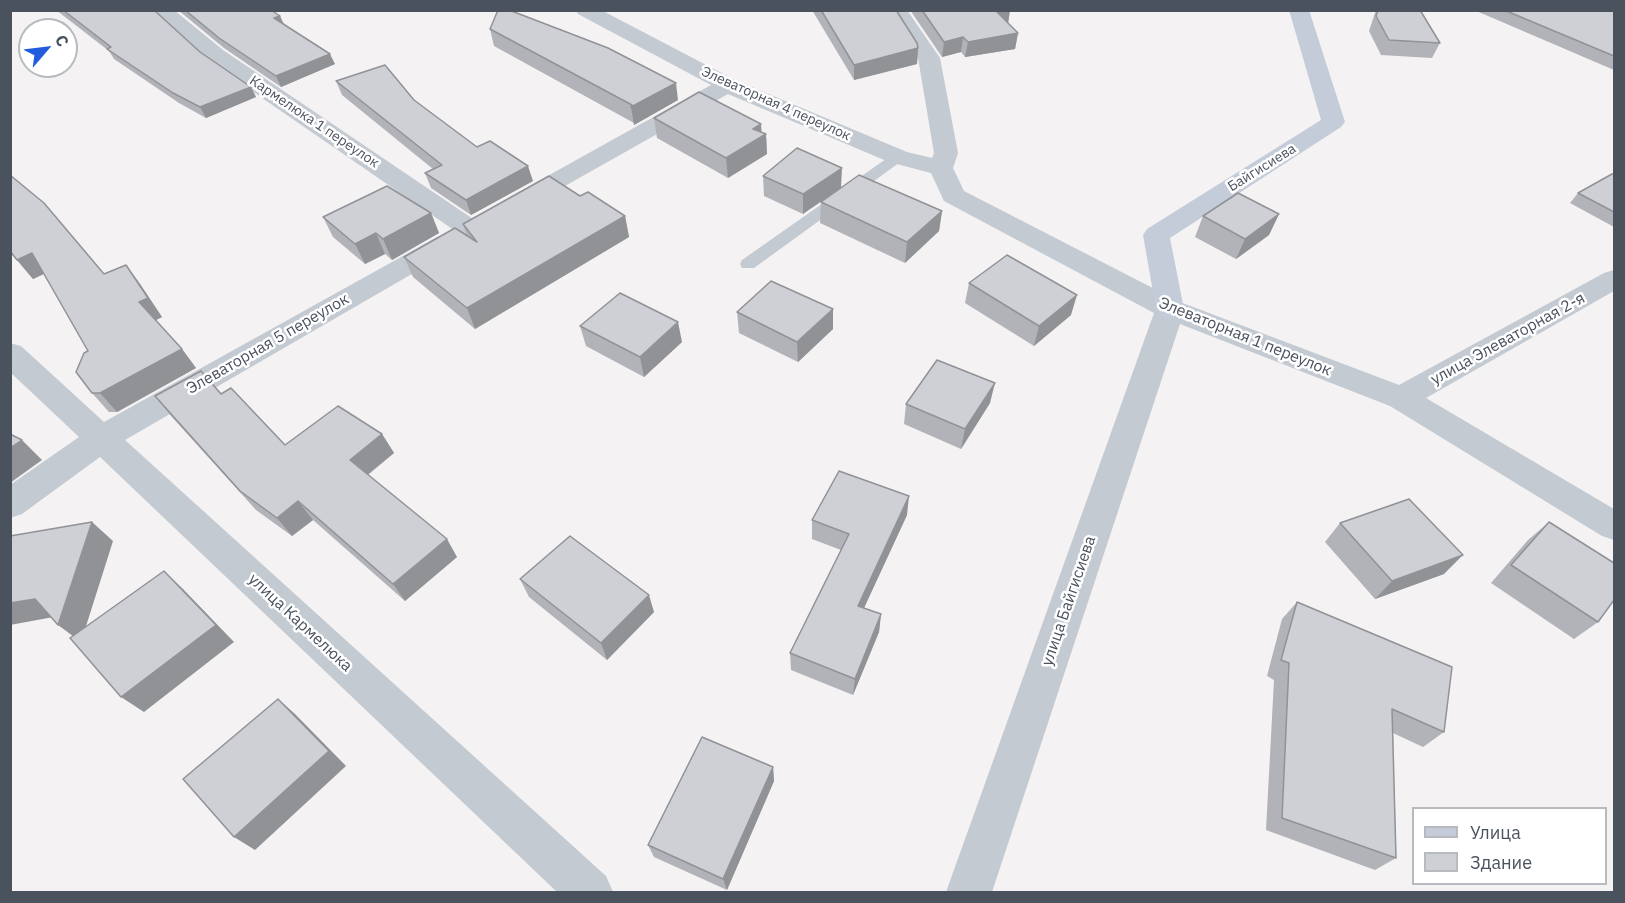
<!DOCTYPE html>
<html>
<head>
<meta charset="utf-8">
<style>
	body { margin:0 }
	#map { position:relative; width:1625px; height:903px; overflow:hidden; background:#f4f2f2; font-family:"IBM Plex Sans",sans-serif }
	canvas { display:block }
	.frame { position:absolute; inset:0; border:12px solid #4a525e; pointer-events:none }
	.legend { position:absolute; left:1412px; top:807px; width:195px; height:78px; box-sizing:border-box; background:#fff; border:2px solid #b7babf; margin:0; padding:8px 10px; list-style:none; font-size:18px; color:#4a525e }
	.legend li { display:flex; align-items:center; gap:12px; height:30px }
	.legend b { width:30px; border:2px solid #b7babf }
	.north { position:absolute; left:18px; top:18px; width:60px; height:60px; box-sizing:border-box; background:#fff; border:2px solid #b7babf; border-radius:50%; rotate:62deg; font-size:16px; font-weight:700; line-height:24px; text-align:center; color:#4a525e }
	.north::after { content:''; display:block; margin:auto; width:21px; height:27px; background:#215bde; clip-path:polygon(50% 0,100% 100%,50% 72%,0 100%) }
</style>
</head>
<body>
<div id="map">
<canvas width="1625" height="903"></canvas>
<div class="frame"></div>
<ul class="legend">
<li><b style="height:8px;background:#c5ccd9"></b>Улица</li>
<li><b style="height:16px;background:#cfd0d6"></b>Здание</li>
</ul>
<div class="north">С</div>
</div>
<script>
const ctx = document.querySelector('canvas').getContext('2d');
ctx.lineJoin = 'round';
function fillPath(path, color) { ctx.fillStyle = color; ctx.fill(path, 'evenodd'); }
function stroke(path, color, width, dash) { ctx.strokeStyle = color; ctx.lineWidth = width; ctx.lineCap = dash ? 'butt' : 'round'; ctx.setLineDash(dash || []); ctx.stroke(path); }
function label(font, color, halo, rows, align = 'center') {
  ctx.font = font + ' "IBM Plex Sans",sans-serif'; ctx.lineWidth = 5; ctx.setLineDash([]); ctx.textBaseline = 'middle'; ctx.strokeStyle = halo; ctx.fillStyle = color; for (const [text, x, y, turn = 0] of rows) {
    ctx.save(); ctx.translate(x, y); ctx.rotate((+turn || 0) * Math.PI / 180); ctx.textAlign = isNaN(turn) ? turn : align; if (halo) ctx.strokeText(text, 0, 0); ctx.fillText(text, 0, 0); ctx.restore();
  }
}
fillPath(new Path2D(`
	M898,153L905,157L903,160L754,268H742L740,264L742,260L893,154Z`), '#c3cad2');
fillPath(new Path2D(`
	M151,10H174L223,50L479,223L483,229L479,235L470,237L461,235L207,60Z
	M575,10H601L735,80L907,152L932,158L934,153L918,58L887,10H907L940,58L958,153L953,168L964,191L1180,302L1399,385L1604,273L1614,270V291L1426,398L1614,509V540L1602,536L1390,406L1180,324L992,892H946L1154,313L944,201L931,173L889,162L728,94L526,208L517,211L508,208L504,203L508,198L711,85L578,14Z
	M446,235L455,237L459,243L455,249L125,440L606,876L613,892H557L100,457L22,514L10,518V485L79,437L10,372V343L21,346L104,422L437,237Z`), '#c3cad2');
fillPath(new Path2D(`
	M1289,10H1309L1345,122L1341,127L1170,238L1184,309L1180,316L1170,319L1160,316L1156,309L1143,235L1147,229L1321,120Z`), '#c5ccd9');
fillPath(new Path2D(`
	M56,10H154L200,52L251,87L256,97L206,118L179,103L114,59L109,51Z
	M178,10H271L280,16L284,24L335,64L281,87L224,48Z
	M812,10H896L918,48L917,64L854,80Z
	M910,10H1010L1008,23L1018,33L1015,49L965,57L961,52L942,57Z
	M1376,10H1420L1440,43L1432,58L1381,55L1369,31Z
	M1474,10H1614V70Z
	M490,29L678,100L634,125V123L494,46Z
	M336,81L477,147L533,181L471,215L431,188L425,173L433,169L342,95Z
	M654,118L762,133L766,134L767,154L728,178L657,138Z
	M842,168L803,214L764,196L763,176Z
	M1614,174V227L1570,203L1578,193Z
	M580,196L625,216L629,237L475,329L413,277L404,257L467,236L463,224Z
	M821,202L942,211L939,231L905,263L820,223Z
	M431,213L439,233L392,260L385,254L365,264L333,237L323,217Z
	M1279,214L1269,235L1236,259L1195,237L1203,216Z
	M17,260L104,274L126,265L140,284L162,317L156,320L182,349L196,368L117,412H109L92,393L88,351L44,274L33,279Z
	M969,283L1071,315L1034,346L965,303Z
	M833,309V329L798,362L739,333L737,312Z
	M580,326L682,342L644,377L586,346Z
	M221,394L285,445L382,434L394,453L368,475L457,557L405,601L313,520L292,536L256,510L171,416L155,396Z
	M990,403L961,449L904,424L906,404Z
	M907,515L864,608L881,614L879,632L853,695L791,670L790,653L841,550L812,539V520Z
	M1549,522L1598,622L1574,639L1491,583L1528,540Z
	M1340,523L1444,574L1375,599L1325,542Z
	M520,579L654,612L607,660L529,597Z
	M1297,602L1444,732L1423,747L1393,733L1396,858L1375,870L1266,830L1274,680L1267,676L1282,619Z
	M773,767L774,781L727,890L654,857L648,845Z`), '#b2b3b8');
fillPath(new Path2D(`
	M1010,10L1008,24L996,11L999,10Z
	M280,16L284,26L274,18Z
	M1018,33L1015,49L965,57L968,42Z
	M963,37L961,52L942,57L944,42Z
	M918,48L917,64L854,80V65Z
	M330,54L335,64L281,87L276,76Z
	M676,83L678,100L634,125L631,107Z
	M251,87L256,97L206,118L200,107Z
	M761,124L762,137L766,134L767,154L728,178L726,158L753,129Z
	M528,166L533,181L471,215L466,200Z
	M842,168L841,188L803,214V194Z
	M942,211L939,231L905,263L907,242Z
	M431,213L439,233L392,260L383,239Z
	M1279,214L1269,235L1236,259L1245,239Z
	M625,216L629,237L475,329L467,308Z
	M376,233L385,254L365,264L355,244Z
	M32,253L48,272L33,279L17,260Z
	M126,265L140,284L162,317L154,321L139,302Z
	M1077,295L1071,315L1034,346L1039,326Z
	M833,309V329L798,362L797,342Z
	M678,322L682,342L644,377L640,357Z
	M182,349L196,368L117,412L100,393Z
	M995,383L990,403L961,449L965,429Z
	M382,434L394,453L362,479L350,460Z
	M22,440L42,460L10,483V448Z
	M909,496L907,515L857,623L858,606Z
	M298,501L313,520L292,536L277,518Z
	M92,522L113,541L81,642L58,625Z
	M447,539L457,557L405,601L393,584Z
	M1463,555L1444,574L1375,599L1392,581Z
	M164,571L183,589L234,642L144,712L121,697Z
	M649,595L654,612L607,660L601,643Z
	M35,599L59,616L10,625V603Z
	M881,614L879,632L853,695L855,679Z
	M278,699L295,714L346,766L255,850L234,837Z
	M773,767L774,781L727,890L723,879Z`), '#919296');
const building = new Path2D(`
	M63,10H154L200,52L251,87L200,107L173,93L107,49L111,47Z
	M185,10H271L280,16L274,18L330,54L276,76L219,38Z
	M498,10H509L608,48L676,83L631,107L632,105L490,29Z
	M821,10H896L917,43L918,48L854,65Z
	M922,10H999L996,11L1018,33L968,42L963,37L944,42Z
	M1378,10H1420L1440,43L1389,40L1376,16Z
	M1504,10H1614V56Z
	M385,65L414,100L477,147L490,141L528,166L466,200L425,173L442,165L336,81Z
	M699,92L761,124L753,129L766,134L726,158L654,118Z
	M797,148L842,168L803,194L763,176Z
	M1612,174H1614V212L1578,193Z
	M10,175L44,203L104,274L126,265L148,298L139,302L182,349L100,393H92L76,372L84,353L88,351L32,253L17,260L10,251Z
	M859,175L942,211L907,242L821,202Z
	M549,176L580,196L588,192L625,216L467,308L404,257L455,228L477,242L463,224Z
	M387,186L431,213L383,239L376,233L355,244L323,217Z
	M1238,193L1279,214L1245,239L1203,216Z
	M1007,255L1077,295L1039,326L969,283Z
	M771,281L833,309L797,342L737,312Z
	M620,293L678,322L640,357L580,326Z
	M937,360L995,383L965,429L906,404Z
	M201,371L221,394L231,388L285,445L338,406L382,434L350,460L447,539L393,584L298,501L277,518L240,491L155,396Z
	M10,434L22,440L10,448Z
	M839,471L909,496L858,606L881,614L855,679L790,653L849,534L812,520Z
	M1409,499L1463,555L1392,581L1340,523Z
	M92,522L58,625L35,599L10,603V536Z
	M1549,522L1614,563V600L1598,622L1511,565Z
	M570,536L649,595L601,643L520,579Z
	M164,571L216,625L121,697L70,638Z
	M1297,602L1452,667L1444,732L1392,709L1396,858L1282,818L1289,663L1281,660Z
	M278,699L329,751L234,837L183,779Z
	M702,737L773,767L723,879L648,845Z`);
fillPath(building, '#cfd0d6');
stroke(building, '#919296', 1.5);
label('14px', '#4a525e', '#fff', [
	["Элеваторная 4 переулок",776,104,24],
	["Кармелюка 1 переулок",314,122,34],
	["Байгисиева",1262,168,-32]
]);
label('16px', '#4a525e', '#fff', [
	["Элеваторная 1 переулок",1245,337,22],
	["улица Элеваторная 2-я",1508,339,-29],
	["Элеваторная 5 переулок",268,344,-30],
	["улица Байгисиева",1069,601,-71],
	["улица Кармелюка",300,623,43]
]);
</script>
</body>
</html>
